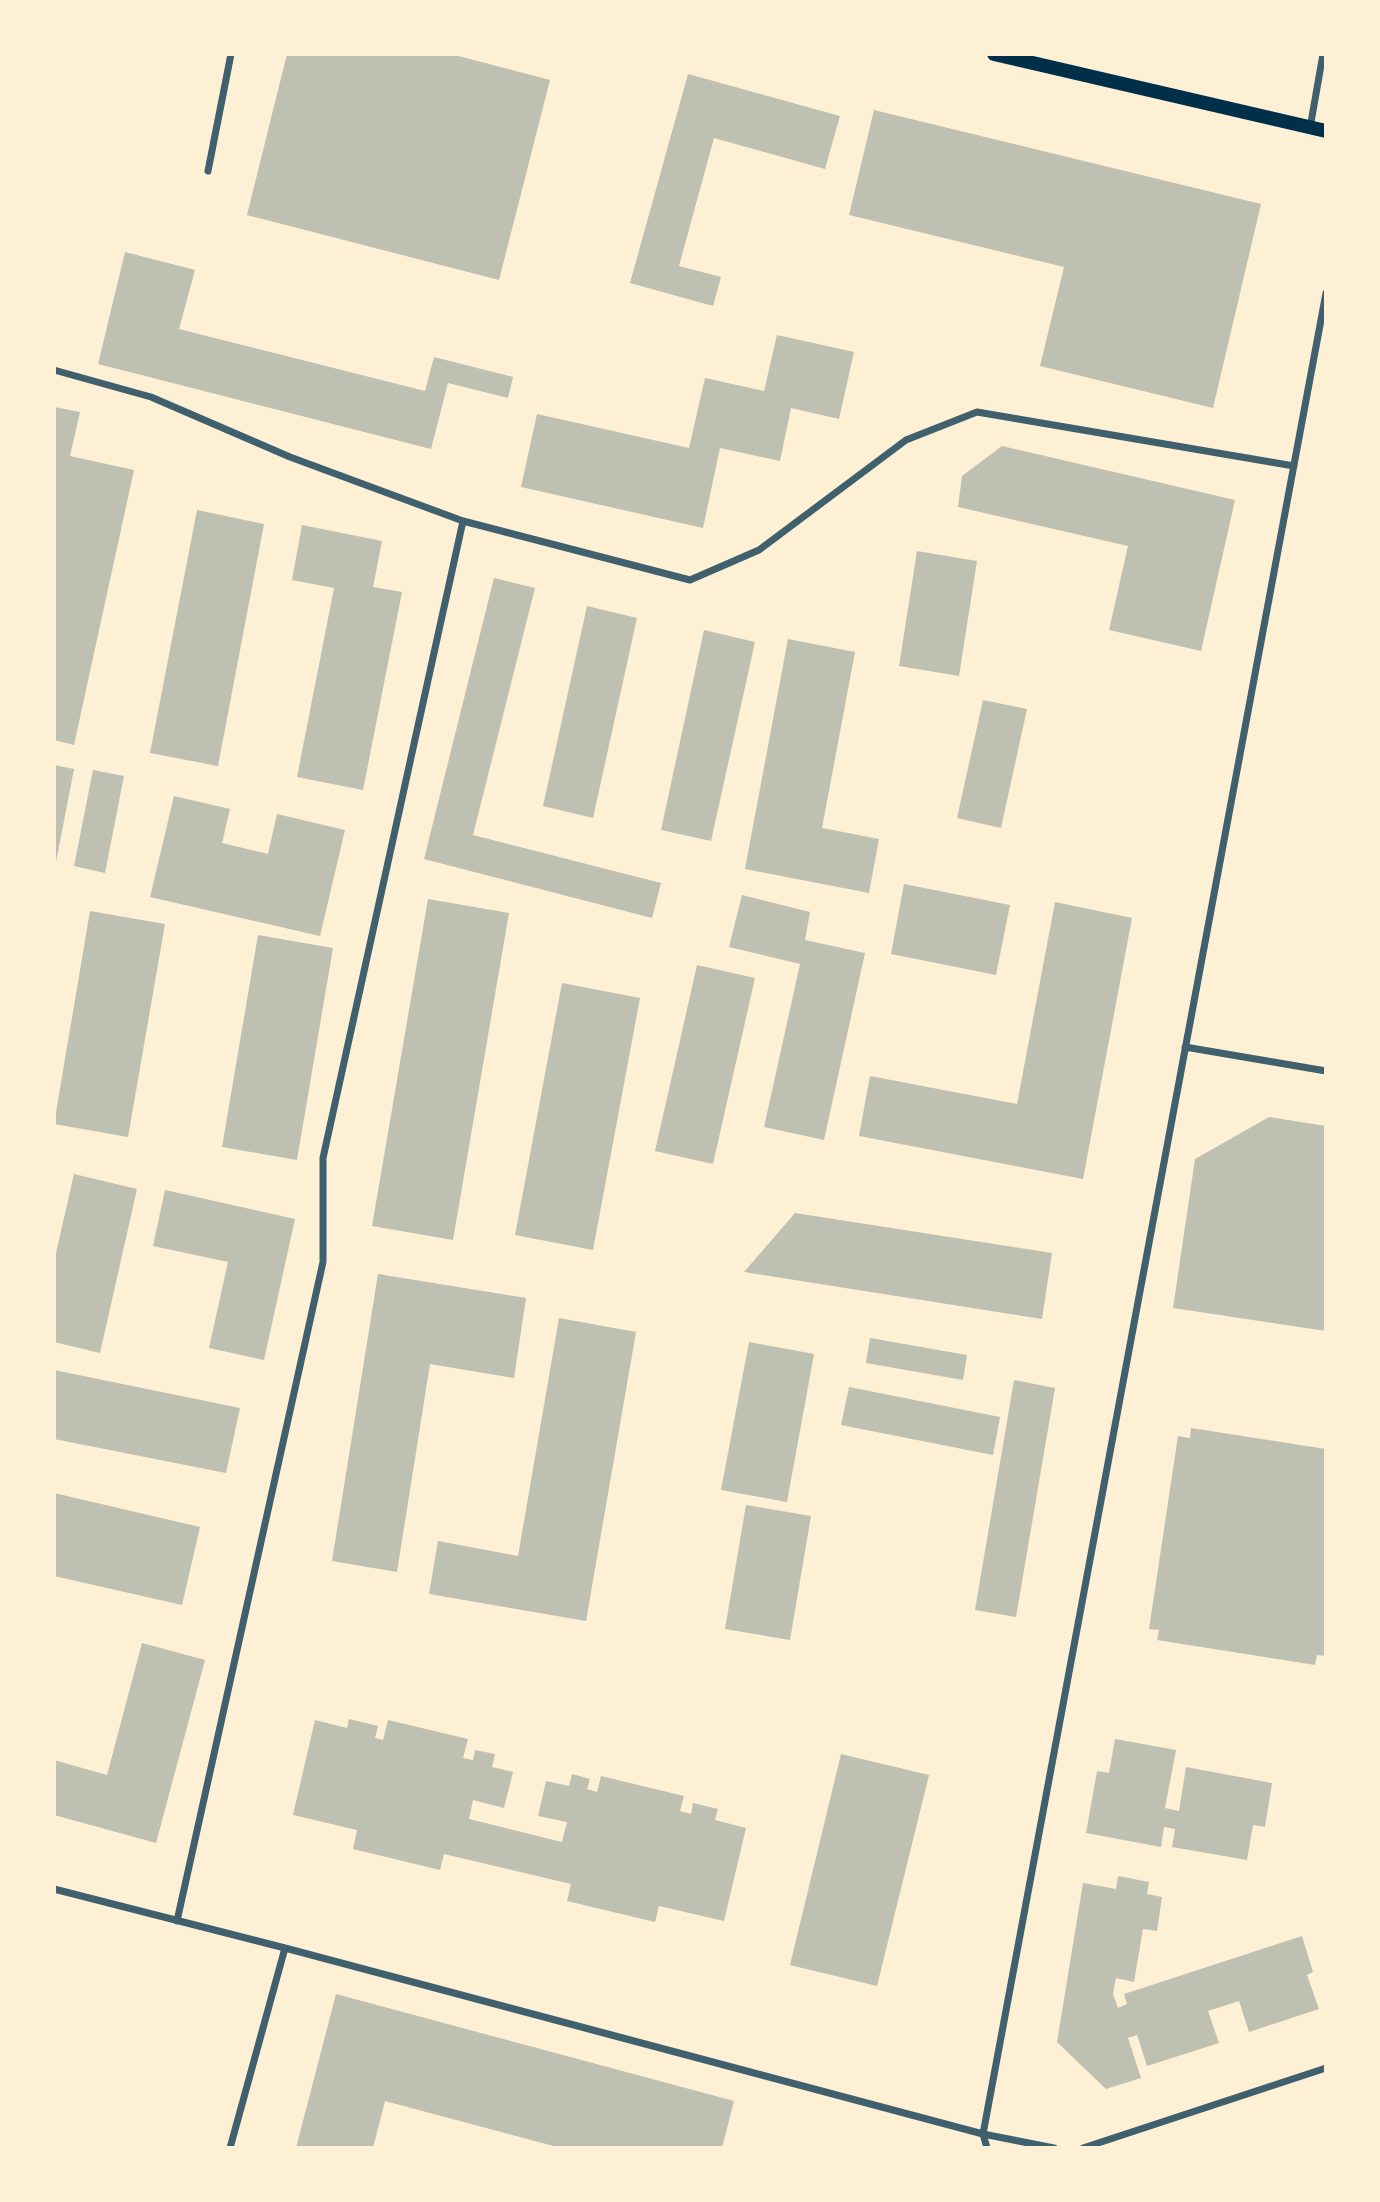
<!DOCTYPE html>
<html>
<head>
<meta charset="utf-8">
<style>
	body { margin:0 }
	#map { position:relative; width:1380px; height:2202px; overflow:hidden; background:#fdf0d5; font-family:"Roboto Serif",serif }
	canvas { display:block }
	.frame { position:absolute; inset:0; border:56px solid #fdf0d5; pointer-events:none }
</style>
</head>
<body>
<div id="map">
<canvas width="1380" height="2202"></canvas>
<div class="frame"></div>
</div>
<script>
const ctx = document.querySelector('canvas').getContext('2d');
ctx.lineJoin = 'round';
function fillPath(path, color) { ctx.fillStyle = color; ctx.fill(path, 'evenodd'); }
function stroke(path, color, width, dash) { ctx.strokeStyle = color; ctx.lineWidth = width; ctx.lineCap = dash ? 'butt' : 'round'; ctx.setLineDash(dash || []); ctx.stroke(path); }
fillPath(new Path2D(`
	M287,54H451L550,80L499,280L247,215Z
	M688,74L840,116L825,169L714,138L679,266L721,277L713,306L630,283Z
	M874,110L1261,204L1213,408L1040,366L1064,267L849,215Z
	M125,252L195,270L179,329L425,391L434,357L513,377L508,398L448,383L431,449L98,364Z
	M777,335L854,352L839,419L791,408L780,461L720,448L703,528L521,487L537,414L689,448L705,378L764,391Z
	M54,407L80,412L70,456L134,470L74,745L54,740Z
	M1002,446L1235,500L1201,651L1109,630L1128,546L958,507L962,476Z
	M197,510L264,524L218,766L150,753Z
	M302,525L382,541L373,587L402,592L363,790L297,777L334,588L292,580Z
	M917,551L977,561L959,676L899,666Z
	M494,578L535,588L473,835L661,883L652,918L424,859Z
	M587,606L637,618L593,818L543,806Z
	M704,630L755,642L711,841L661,830Z
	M788,639L855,652L822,828L879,839L869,893L745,869Z
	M983,700L1027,709L1001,828L957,818Z
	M54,765L74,769L56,862H54Z
	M93,770L124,776L105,873L74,866Z
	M174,796L230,809L222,843L268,854L277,814L345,830L320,936L150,897Z
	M904,884L1010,905L996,975L891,954Z
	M742,895L810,912L805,940L865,953L824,1140L764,1127L800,964L729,947Z
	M428,899L509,913L453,1240L372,1226Z
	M1055,902L1132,918L1083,1179L859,1136L870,1076L1017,1104Z
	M90,911L165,924L128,1137L54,1124Z
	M258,935L333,948L297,1160L222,1147Z
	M697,965L755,978L713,1164L655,1151Z
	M562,983L640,998L593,1250L515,1235Z
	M1269,1117L1326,1126V1331L1173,1308L1195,1159Z
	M74,1174L137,1189L100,1353L54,1342V1262Z
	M165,1190L295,1219L264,1360L209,1348L228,1262L153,1246Z
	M795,1213L1052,1253L1042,1319L744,1272Z
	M378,1274L526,1298L514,1378L430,1364L397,1572L332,1561Z
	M559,1318L636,1332L586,1621L429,1594L438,1541L518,1556Z
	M870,1338L967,1355L963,1380L866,1363Z
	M749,1342L814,1354L787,1502L721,1490Z
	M54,1370L240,1408L226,1473L54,1439Z
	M1014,1380L1055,1388L1016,1617L975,1610Z
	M849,1387L1000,1417L993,1455L841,1425Z
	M1191,1428L1326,1449V1656L1317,1655L1315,1665L1157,1640L1159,1630L1149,1629L1178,1436L1190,1438Z
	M54,1493L200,1527L182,1605L54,1576Z
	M746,1505L811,1516L790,1640L725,1629Z
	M142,1643L205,1660L156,1843L54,1815V1760L107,1775Z
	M349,1719L378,1726L375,1738L383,1740L388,1720L468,1739L463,1758L473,1760L475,1750L495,1754L492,1767L513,1772L504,1808L473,1800L469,1819L562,1842L567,1822L538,1816L546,1781L569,1786L572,1774L590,1779L587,1789L597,1792L601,1776L684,1796L680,1811L691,1814L693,1803L718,1809L715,1820L746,1828L724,1921L659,1906L655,1922L567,1901L571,1884L444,1854L440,1870L353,1849L357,1830L293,1815L315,1720L347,1728Z
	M1115,1739L1176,1750L1165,1808L1179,1811L1186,1767L1272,1783L1265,1827L1253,1825L1247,1860L1172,1847L1175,1829L1164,1827L1161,1847L1086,1833L1097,1771L1109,1773Z
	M841,1754L929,1775L877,1986L790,1965Z
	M1118,1876L1149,1882L1147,1894L1162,1897L1157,1931L1143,1929L1134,1982L1116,1978L1113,1994L1118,2008L1127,2004L1124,1994L1302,1936L1313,1972L1307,1975L1319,2009L1249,2032L1239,2001L1208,2011L1219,2043L1147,2066L1137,2035L1128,2038L1141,2078L1106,2089L1057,2042L1083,1883L1116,1889Z
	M336,1994L734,2101L722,2148H561L385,2101L373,2148H296Z`), '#bec0b2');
stroke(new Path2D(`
	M1310,128L1323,54
	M208,171L231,54
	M54,370L151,397L290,457L463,521L690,580L759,550L906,440L977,412L1294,466
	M1185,1047L1326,1071
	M54,1889L285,1948L983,2134L1054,2148
	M177,1921L323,1262V1158L463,521
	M230,2148L285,1948
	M987,2148L983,2134L1326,293
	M1083,2148L1326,2068`), '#3f606c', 7);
stroke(new Path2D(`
	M994,54L1326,131`), '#003049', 14);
</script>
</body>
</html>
